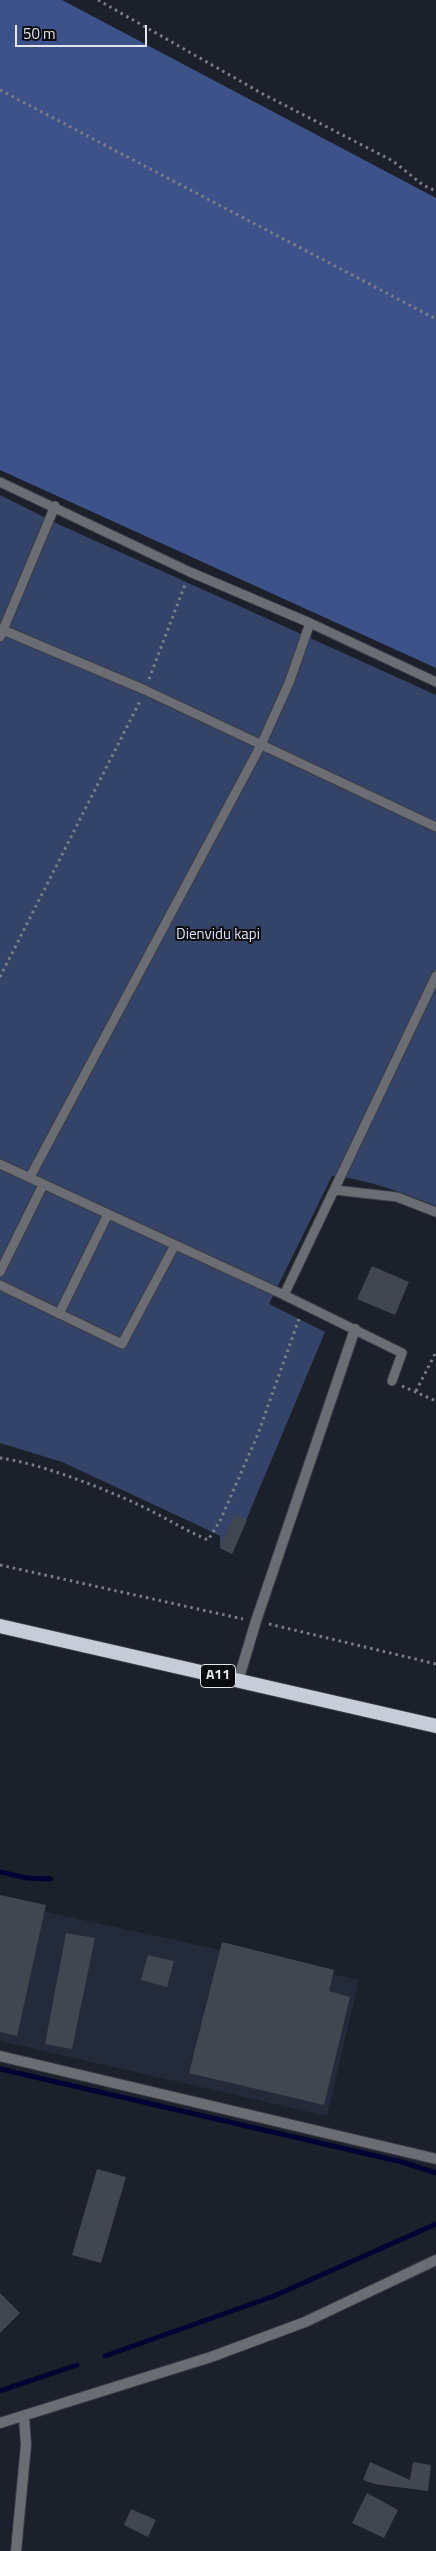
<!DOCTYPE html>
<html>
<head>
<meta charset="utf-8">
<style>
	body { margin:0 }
	#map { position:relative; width:436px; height:2551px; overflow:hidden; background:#1c202a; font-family:"Titillium Web",sans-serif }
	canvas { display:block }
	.scale { position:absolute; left:15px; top:25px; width:132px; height:22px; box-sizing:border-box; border:2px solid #e3e7ed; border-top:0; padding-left:6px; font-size:15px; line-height:18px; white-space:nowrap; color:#e3e7ed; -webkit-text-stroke:4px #080a0e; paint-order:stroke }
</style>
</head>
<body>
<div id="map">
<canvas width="436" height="2551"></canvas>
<div class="scale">50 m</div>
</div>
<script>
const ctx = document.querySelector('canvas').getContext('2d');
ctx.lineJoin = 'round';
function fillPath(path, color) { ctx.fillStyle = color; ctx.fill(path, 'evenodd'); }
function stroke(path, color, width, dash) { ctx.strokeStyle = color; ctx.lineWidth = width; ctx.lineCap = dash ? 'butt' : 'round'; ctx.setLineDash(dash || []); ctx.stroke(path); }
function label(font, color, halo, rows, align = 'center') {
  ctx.font = font + ' "Titillium Web",sans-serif'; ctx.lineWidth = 4; ctx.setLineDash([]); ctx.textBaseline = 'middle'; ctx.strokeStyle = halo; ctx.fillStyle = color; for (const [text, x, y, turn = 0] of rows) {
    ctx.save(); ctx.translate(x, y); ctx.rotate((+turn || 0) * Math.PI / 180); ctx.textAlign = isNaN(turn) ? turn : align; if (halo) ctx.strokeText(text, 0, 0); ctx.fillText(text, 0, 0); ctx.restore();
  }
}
fillPath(new Path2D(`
	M0,1902L359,1980L327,2116L0,2041Z`), '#232a39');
fillPath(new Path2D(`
	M0,495L58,524L436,695V1206C402,1193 369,1179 332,1176L269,1304L325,1332L232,1554L220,1548V1536L204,1528L62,1462L0,1443Z`), '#344368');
fillPath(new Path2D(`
	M0,0H62L436,198V668L0,470Z`), '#3d5288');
stroke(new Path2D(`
	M0,1872L27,1878L51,1879
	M0,2069L402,2162L436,2173
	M105,2356L274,2296L436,2224
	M0,2391L77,2365`), '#010332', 5);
fillPath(new Path2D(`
	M372,1266L409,1282L395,1315L357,1299Z
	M235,1514L247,1520L232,1554L220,1548Z
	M0,1895L46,1905L17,2036L0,2032Z
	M66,1933L95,1938L72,2049L45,2044Z
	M222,1942L334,1970L329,1991L350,1997L324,2105L189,2073Z
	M148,1955L174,1961L167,1987L141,1980Z
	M97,2169L126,2177L101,2263L72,2255Z
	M0,2293L20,2313L0,2333Z
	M370,2462L410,2480L413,2462L431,2465L428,2491L374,2484L363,2480Z
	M367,2493L398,2510L384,2538L352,2523Z
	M131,2509L156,2520L148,2537L124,2525Z`), '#414651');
const service = new Path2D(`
	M0,482L190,572L310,623L436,682
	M3,630L145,690L436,827
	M0,637L55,506
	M0,1164L284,1295L402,1353L392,1381
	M30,1177L261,745L289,683L310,623
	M335,1190L397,1197L436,1212
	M0,1272L43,1185
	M0,1285L122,1344L175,1245
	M284,1295L436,976
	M59,1314L108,1214`);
const minor = new Path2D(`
	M238,1681L256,1621L355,1329
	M0,2056L436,2159
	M0,2423L211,2357L305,2322L436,2260
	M16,2551L26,2445L24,2417`);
const trunk = new Path2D(`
	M0,1626L436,1726`);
stroke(service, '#383c45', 11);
stroke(minor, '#383c45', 12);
stroke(trunk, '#383c45', 16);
stroke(new Path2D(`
	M98,0L263,94L393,161L423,185L436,191
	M0,90L436,319
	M149,679L186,582
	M0,977L140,701
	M402,1386L436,1401
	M416,1391L436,1352
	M0,1458C39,1463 103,1488 139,1505C163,1516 184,1530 208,1540L220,1521L258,1434L300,1316
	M0,1565L243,1619
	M269,1624L436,1664`), '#7a7e86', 3, [2.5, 4]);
stroke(service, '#6b6d73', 9);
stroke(minor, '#6b6d73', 10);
stroke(trunk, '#c6ccd8', 14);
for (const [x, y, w] of [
	[218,1676,35]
]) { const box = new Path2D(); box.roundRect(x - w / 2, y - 11.5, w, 23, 4); ctx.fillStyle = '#080a0e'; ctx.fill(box); stroke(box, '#e3e7ed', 1); }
label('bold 14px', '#e3e7ed', null, [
	["A11",218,1676]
]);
label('15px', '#dbe3f4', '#080a0e', [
	["Dienvidu kapi",218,935]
]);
</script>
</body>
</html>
